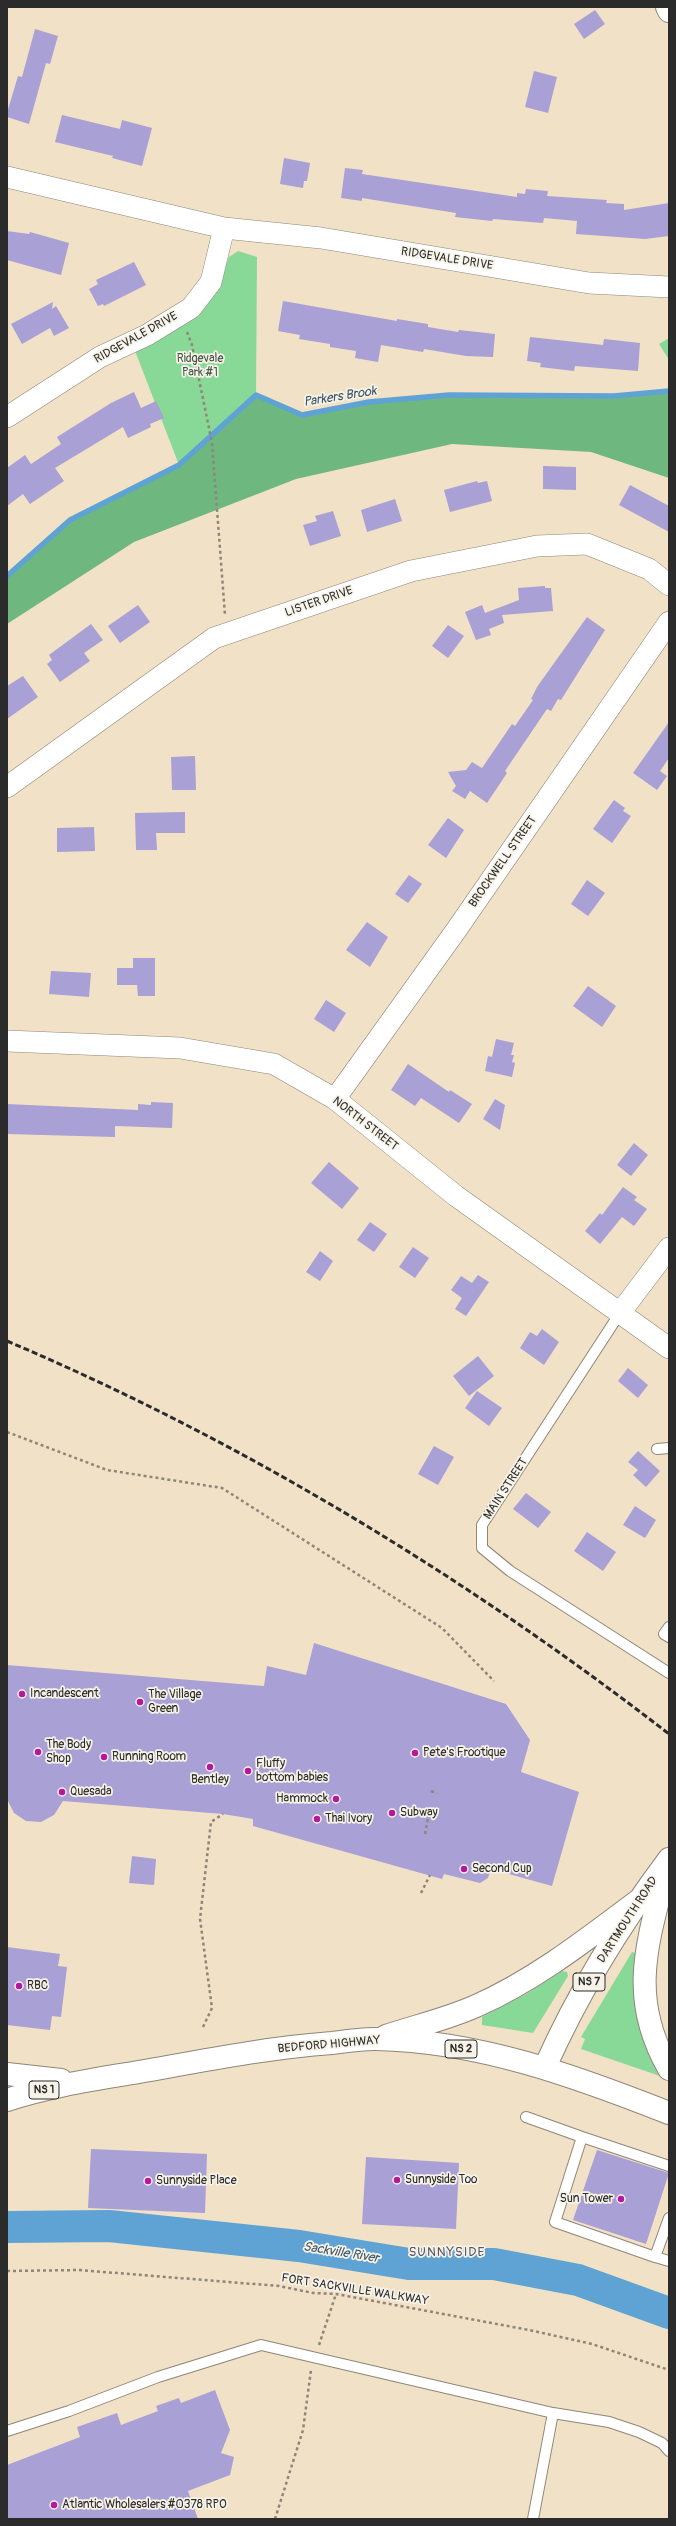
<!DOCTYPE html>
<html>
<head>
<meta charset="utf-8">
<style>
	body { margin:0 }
	#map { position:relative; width:676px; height:2526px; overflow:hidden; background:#f1e1c6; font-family:Pangolin,sans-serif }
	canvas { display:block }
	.frame { position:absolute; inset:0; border:8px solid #2b2b2b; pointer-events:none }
</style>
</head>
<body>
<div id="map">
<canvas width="676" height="2526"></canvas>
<div class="frame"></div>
</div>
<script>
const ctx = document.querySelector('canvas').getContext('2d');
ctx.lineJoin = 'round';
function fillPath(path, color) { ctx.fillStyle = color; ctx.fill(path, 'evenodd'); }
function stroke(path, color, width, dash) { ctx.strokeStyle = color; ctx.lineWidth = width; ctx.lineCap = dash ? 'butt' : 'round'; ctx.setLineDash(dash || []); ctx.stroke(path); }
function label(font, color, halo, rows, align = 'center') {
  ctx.font = font + ' Pangolin,sans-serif'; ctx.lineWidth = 3.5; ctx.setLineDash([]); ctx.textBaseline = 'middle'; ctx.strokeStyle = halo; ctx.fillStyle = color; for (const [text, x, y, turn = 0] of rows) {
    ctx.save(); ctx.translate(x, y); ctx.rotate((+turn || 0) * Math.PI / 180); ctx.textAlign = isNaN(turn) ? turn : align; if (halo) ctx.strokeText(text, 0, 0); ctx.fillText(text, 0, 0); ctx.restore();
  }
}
fillPath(new Path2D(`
	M238,251L257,257L256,395L179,465L132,343L219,286L229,257Z
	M669,338V360L659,344Z
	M632,1952L635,1953V1984L660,2076L581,2049L585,2039L581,2037Z
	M562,1971L567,1972L568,1976L533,2033L482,2025V2017L526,1994Z`), '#88d898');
fillPath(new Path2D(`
	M669,391V478L591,452L452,444L296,479L134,542L7,624V576L70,520L179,465L256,395L302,415L369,402L437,396H614Z`), '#6eb880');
stroke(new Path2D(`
	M7,576L70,520L179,465L256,395L302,415L369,402L449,395L614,396L669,391`), '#5ea3d4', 5.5);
stroke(new Path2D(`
	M7,2227L109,2226L299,2246L409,2264H494L578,2280L669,2313`), '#5ea3d4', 32);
fillPath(new Path2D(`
	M595,10L605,24L584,39L574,24Z
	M35,29L58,36L50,64L46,63L29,124L7,117V113L18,76L22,77Z
	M534,71L557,77L548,113L525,107Z
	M62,115L120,129L122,120L152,128L142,166L112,158L113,156L55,142Z
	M284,158L310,163L307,181H304L303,188L280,184Z
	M345,168L363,170L362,174L517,197V193L525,194L526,189L548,191L547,196L607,200L606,203L624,204V210L669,203V236L645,239L576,234L577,221L544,218L543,223L493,219L492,221L455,217L456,213L362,198V201L341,198Z
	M7,231L29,234L30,232L69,243L61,275L7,260Z
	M134,262L146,285L104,306L103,304L98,306L89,289L98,284L96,280Z
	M283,301L397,321V319L428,324V327L458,332L459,330L495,334L493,357L466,356L424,349L423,352L381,345L378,362L355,358L356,351L330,347V344L299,339L300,335L278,331Z
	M53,302L52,309L56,306L69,328L54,336L50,328L22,344L11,324Z
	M530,337L603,345L604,339L640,343L638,371L575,366L574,371L540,367L541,363L527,361Z
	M134,392L141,408L156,401L164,418L150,424L151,427L128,438L123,427L55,468L64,481L30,504L23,494L7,506V468L25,455L31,464L61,444L57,437L111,403Z
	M543,466L576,467V490L543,489Z
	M477,481L478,483L487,481L492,501L450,512L444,490Z
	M630,485L669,506V532L619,505Z
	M395,499L402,521L367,532L361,510Z
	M333,511L341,536L310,546L303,525L317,521L315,516Z
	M545,586V588H551L553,611L502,615L504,623L489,629L491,635L476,640L465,612L482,605L485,613L519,600L518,588Z
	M138,605L150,622L120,643L108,626Z
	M587,617L605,630L561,700L558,699L551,711L547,709L505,771L507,773L487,803L470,791L465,799L452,791L456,786L448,772L466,770L472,762L482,768L512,724L515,726L533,700L531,699L537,687Z
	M91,624L103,640L84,653L90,661L60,682L47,664L52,660L49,655Z
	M448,625L464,636L448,658L432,646Z
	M23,676L38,697L7,719V686Z
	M669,722V758L660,771L667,776L657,790L633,773Z
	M195,756L196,790H172L171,757Z
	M614,800L625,808L623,811L631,816L612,843L593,829Z
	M185,812V833H156L157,850H136L135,813Z
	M448,818L464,830L446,858L428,845Z
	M94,827L95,851L57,852V828Z
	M409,875L422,884L408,903L395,894Z
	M587,880L605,893L588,916L571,904Z
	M367,922L388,937L370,967L346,950Z
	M133,958H155V996H138L137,985H117V968H133Z
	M51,971L91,973L89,997L49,994Z
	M588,986L616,1006L602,1027L573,1006Z
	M326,1000L346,1013L334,1032L314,1019Z
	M496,1039L514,1043L511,1055H514L512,1062L515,1063L512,1077L485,1071L488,1056L492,1057Z
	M408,1064L449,1092L450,1090L472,1104L459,1123L421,1098L415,1106L391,1090Z
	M495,1099L505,1105L500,1130L483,1119Z
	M151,1102L173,1103L172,1128L115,1126V1137L7,1134V1104L138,1110V1104L151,1105Z
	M634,1143L648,1155L631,1176L617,1165Z
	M329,1162L359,1188L342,1209L311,1183Z
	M623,1187L637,1197L634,1200L647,1209L634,1226L622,1217L600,1244L585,1231L600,1213L602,1215Z
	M370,1222L387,1234L374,1252L357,1240Z
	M413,1247L429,1258L415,1278L399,1267Z
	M320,1251L333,1261L320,1281L306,1272Z
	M478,1275L489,1282L466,1316L455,1309L462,1298L451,1290L461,1276L472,1283Z
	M542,1329L559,1342L544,1365L520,1348L530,1332L537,1336Z
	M478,1356L494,1376L469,1396L453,1376Z
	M628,1368L648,1385L638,1398L618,1381Z
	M477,1391L502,1408L489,1426L465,1408Z
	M434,1446L454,1457L438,1485L418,1474Z
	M638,1451L660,1471L646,1487L633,1475L638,1470L628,1462Z
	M526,1493L551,1512L538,1528L513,1509Z
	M635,1506L656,1520L645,1538L623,1525Z
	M587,1532L616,1552L603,1571L574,1551Z
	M314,1643L506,1704L530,1740L521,1772L579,1792L552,1886L491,1869L488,1878L480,1883L444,1874L442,1879L253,1826V1819L223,1814L63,1801L54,1815L41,1822L26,1821L14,1813L7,1799V1665L264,1686L267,1666L306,1675Z
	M132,1856L156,1859L154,1885L129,1883Z
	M7,1947L60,1954L58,1966L67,1967L61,2017L52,2016L50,2030L7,2025Z
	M91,2149L207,2154L205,2213L88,2208Z
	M597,2150L669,2173L646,2244L573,2220Z
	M366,2157L459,2163L456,2229L362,2224Z
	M215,2390L230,2430L221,2453L234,2457L230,2475L188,2491L198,2519H7V2465L80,2437L77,2427L117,2413L121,2425L158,2411L156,2406L179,2398L181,2403Z`), '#a9a0d5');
const service = new Path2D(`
	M620,1313L482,1525V1548L510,1571L669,1673
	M657,1449L669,1448
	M669,1627L664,1634L669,1637
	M526,2117L582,2137
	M669,2166L582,2137L555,2222L655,2257L669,2218
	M655,2257L669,2261
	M7,2431L69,2411L158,2377L261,2345L553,2413L609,2422L639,2432L662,2443L669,2451
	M533,2519L553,2413`);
const minor = new Path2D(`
	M7,177L224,228L321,238L589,283L669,287
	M7,417L100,357L147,335L191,308L211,282L224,228
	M7,787L214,638L411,571L537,546L587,544L649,569L669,585
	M7,1041L180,1048L274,1064L335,1099L456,1196L669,1348
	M335,1099L457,929L669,622
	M620,1313L669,1248`);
const primary = new Path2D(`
	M667,7L669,11
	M666,1870C647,1944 628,1998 669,2069
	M386,2036C416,2026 447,2019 476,2006C535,1980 587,1939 639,1900
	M545,2067C578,1993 621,1923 669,1859
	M7,2074L61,2080
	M7,2100C58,2083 114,2077 167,2067C222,2057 277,2047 332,2043C347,2041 362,2039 376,2039C479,2041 575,2076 669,2113`);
stroke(service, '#8e8678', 12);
stroke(minor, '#8e8678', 22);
stroke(primary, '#8e8678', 24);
stroke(new Path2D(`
	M187,332L192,345L212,443L225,615
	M7,1432L107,1470L222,1488L442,1628L494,1681
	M431,1791L437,1793
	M425,1834L430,1808
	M421,1893L430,1875
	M203,2027L212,2008L200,1919L211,1822L223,1814
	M7,2271L79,2270L279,2286L313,2293L336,2294L529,2330L592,2344L669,2370
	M319,2345L336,2294
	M275,2519L303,2430L311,2370`), '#8e8678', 2.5, [3, 3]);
stroke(service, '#fff', 10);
stroke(minor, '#fff', 21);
stroke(primary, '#fff', 22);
stroke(new Path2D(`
	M7,1341C243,1441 466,1577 669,1734`), '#2b2b2b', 3, [6, 3]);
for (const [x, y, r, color] of [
	[22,1694,4,"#b5179e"],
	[140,1702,4,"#b5179e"],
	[38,1752,4,"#b5179e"],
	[415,1753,4,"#b5179e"],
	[104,1757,4,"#b5179e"],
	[210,1767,4,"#b5179e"],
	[248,1771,4,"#b5179e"],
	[62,1792,4,"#b5179e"],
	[336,1799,4,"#b5179e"],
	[392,1813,4,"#b5179e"],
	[317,1819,4,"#b5179e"],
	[464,1869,4,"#b5179e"],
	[19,1986,4,"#b5179e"],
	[397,2180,4,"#b5179e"],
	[148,2181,4,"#b5179e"],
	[621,2199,4,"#b5179e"],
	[54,2505,4,"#b5179e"]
]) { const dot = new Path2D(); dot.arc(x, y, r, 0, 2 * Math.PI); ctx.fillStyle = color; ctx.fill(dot); stroke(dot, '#f7f3e8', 1.5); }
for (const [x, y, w] of [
	[589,1982,32],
	[461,2049,32],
	[44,2090,30]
]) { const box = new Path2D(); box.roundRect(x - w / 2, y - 9, w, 18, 3); ctx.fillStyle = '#f7f3e8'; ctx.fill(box); stroke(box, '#2b2b2b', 1); }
label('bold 11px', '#2b2b2b', null, [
	["NS 7",589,1982],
	["NS 2",461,2049],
	["NS 1",44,2090]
]);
label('12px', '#2b2b2b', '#f7f3e8', [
	["RIDGEVALE DRIVE",447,259,9],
	["RIDGEVALE DRIVE",136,338,-29],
	["LISTER DRIVE",319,602,-19],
	["BROCKWELL STREET",503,862,-55],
	["NORTH STREET",365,1124,38],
	["MAIN STREET",506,1489,-57],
	["DARTMOUTH ROAD",628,1920,-57],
	["BEDFORD HIGHWAY",329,2045,-5],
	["FORT SACKVILLE WALKWAY",355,2290,9]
]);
label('12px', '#425646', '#f7f3e8', [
	["Ridgevale",200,359],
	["Park #1",200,373]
]);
label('12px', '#2b2b2b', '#f7f3e8', [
	["Incandescent",30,1694],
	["The Village",148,1695],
	["Green",148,1709],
	["The Body",46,1745],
	["Shop",46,1759],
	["Pete's Frootique",423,1753],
	["Running Room",112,1757],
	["Fluffy",256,1764],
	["bottom babies",256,1778],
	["Bentley",210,1780,"center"],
	["Quesada",70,1792],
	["Hammock",328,1799,"right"],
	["Subway",400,1813],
	["Thai Ivory",325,1819],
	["Second Cup",472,1869],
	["RBC",27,1986],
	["Sunnyside Too",405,2180],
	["Sunnyside Place",156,2181],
	["Sun Tower",613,2199,"right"],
	["Atlantic Wholesalers #0378 RPO",62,2505]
], 'left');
label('italic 13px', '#3d5566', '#f7f3e8', [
	["Parkers Brook",340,397,-9],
	["Sackville River",341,2253,9]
]);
ctx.letterSpacing = '1px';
label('13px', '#575466', '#f7f3e8', [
	["SUNNYSIDE",447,2253]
]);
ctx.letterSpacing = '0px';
</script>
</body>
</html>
